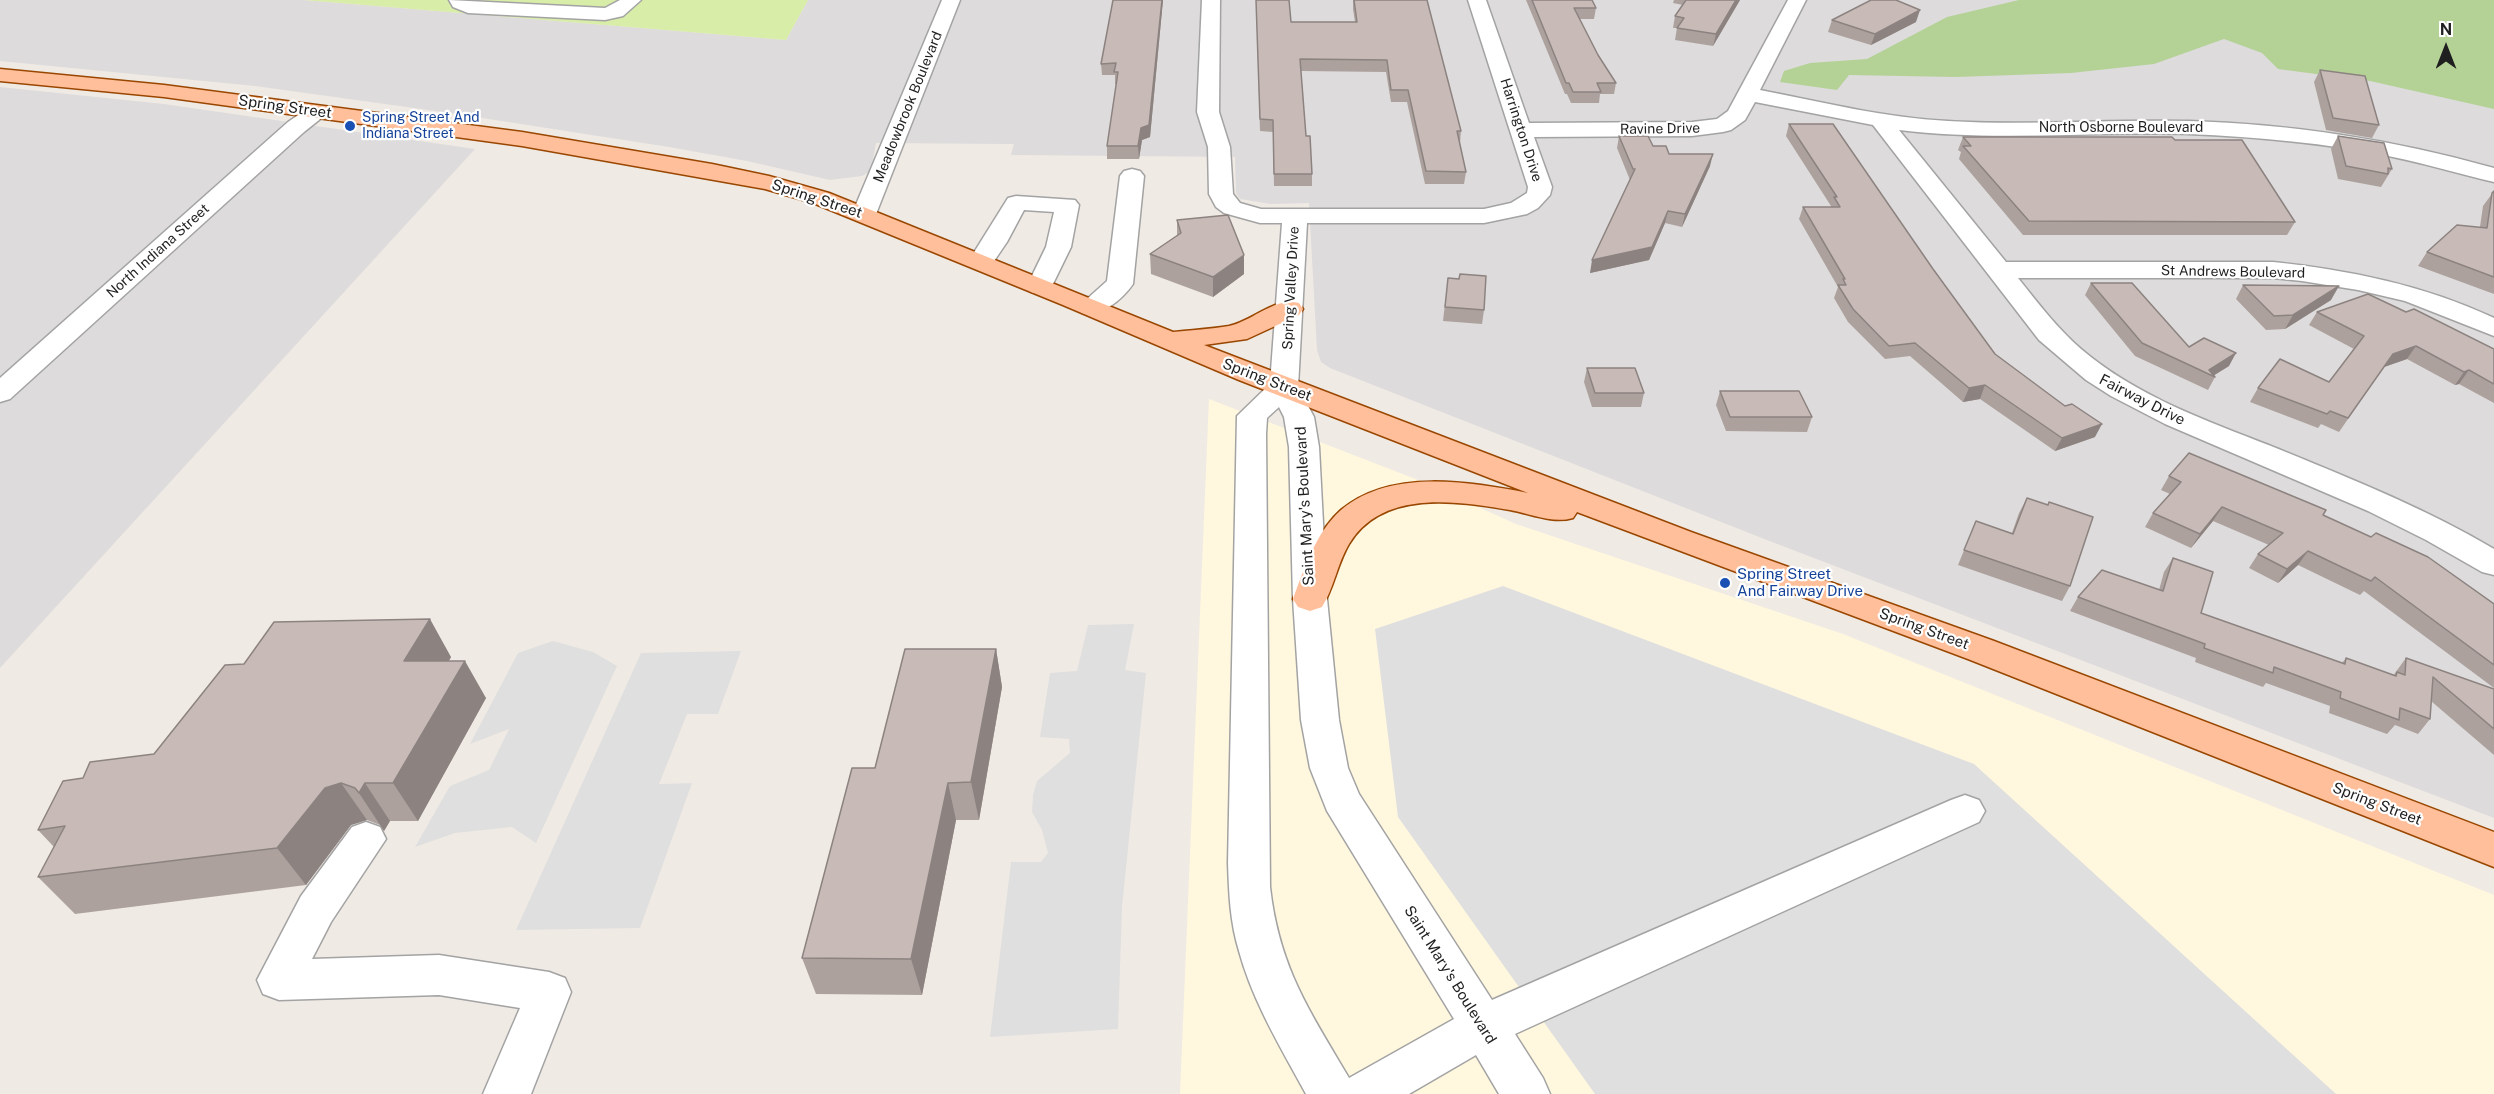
<!DOCTYPE html>
<html>
<head>
<meta charset="utf-8">
<style>
	body { margin:0 }
	#map { position:relative; width:2494px; height:1094px; overflow:hidden; background:#f0eae4; font-family:"Public Sans",sans-serif }
	canvas { display:block }
	.north { position:absolute; left:2416px; top:18px; width:60px; height:60px; -webkit-text-stroke:4px #fff; paint-order:stroke; rotate:0deg; font-size:16px; font-weight:700; line-height:24px; text-align:center; color:#1f1f1f }
	.north::after { content:''; display:block; margin:auto; width:21px; height:27px; background:#1f1f1f; clip-path:polygon(50% 0,100% 100%,50% 72%,0 100%) }
</style>
</head>
<body>
<div id="map">
<canvas width="2494" height="1094"></canvas>
<div class="north">N</div>
</div>
<script>
const ctx = document.querySelector('canvas').getContext('2d');
ctx.lineJoin = 'round';
function fillPath(path, color) { ctx.fillStyle = color; ctx.fill(path, 'evenodd'); }
function stroke(path, color, width, dash) { ctx.strokeStyle = color; ctx.lineWidth = width; ctx.lineCap = dash ? 'butt' : 'round'; ctx.setLineDash(dash || []); ctx.stroke(path); }
function label(font, color, halo, rows, align = 'center') {
  ctx.font = font + ' "Public Sans",sans-serif'; ctx.lineWidth = 4.5; ctx.setLineDash([]); ctx.textBaseline = 'middle'; ctx.strokeStyle = halo; ctx.fillStyle = color; for (const [text, x, y, turn = 0] of rows) {
    ctx.save(); ctx.translate(x, y); ctx.rotate((+turn || 0) * Math.PI / 180); ctx.textAlign = isNaN(turn) ? turn : align; if (halo) ctx.strokeText(text, 0, 0); ctx.fillText(text, 0, 0); ctx.restore();
  }
}
fillPath(new Path2D(`
	M0,0H304L786,40L808,0H2494V818L1772,542L1330,368L1321,362L1317,350L1309,203L1271,204L1240,199L1236,193L1235,157L1011,155L1014,144L876,143L871,171L862,176L830,180L747,161L669,147L450,113L255,86L0,61Z
	M0,87L164,104L475,149L0,668Z`), '#dddbdc');
fillPath(new Path2D(`
	M1209,399L1418,480L1516,524L1843,634L2494,895V1094H1180Z`), '#fff8de');
fillPath(new Path2D(`
	M304,0H808L786,40Z`), '#d8eda7');
fillPath(new Path2D(`
	M2019,0H2494V109L2370,81L2278,69L2262,53L2224,39L2154,64L2071,73L1956,77L1849,75L1837,90L1780,82L1784,71L1810,63L1867,59L1947,17Z`), '#b4d296');
fillPath(new Path2D(`
	M1503,586L1974,764L2336,1094H1595L1398,817L1375,629Z
	M1134,624L1125,670L1146,673L1122,907L1118,1029L990,1037L1011,862H1041L1048,853L1042,830L1032,812L1033,795L1037,781L1070,753L1069,739L1040,737L1050,673L1077,671L1088,625Z
	M553,641L593,652L617,666L536,843L512,827L455,833L415,847L450,786L489,770L509,729L470,744L518,653Z
	M741,651L718,714H687L659,784L692,783L640,928L516,930L641,653Z`), '#dfdfdf');
const minor = new Path2D(`
	M449,0L605,8L620,0H641L623,16L605,20L468,13L453,7Z
	M942,0H960L876,214L873,219L864,221L855,219L852,214Z
	M1202,0H1220L1219,112L1230,147L1233,194L1240,203L1261,209H1484L1511,203L1527,193L1528,187L1468,0H1486L1529,123L1692,122L1717,119L1728,111L1788,0H1806L1760,90C1823,102 1885,118 1948,121C2029,126 2109,119 2189,121C2293,124 2394,140 2494,168V182C2460,174 2427,164 2393,157C2326,143 2258,137 2189,134C2093,131 1995,142 1899,130L2006,262H2273C2349,270 2424,285 2494,318V336L2405,301L2358,290L2302,281L2273,278H2018C2038,303 2057,328 2081,349C2136,396 2205,420 2271,446C2347,477 2423,507 2494,549V575L2482,572L2426,540L2368,511L2165,424L2111,396L2086,380L2039,340L1873,125L1755,102L1745,120L1731,130L1723,132L1692,136L1534,137L1552,187L1550,195L1538,208L1527,214L1484,223H1307L1298,387L1314,417L1319,447L1327,599L1339,720L1348,768L1359,794L1492,1000L1951,800L1965,795L1979,800L1985,811L1979,822L1515,1034L1543,1078L1550,1094H1499L1476,1055L1409,1094H1306C1281,1048 1253,1002 1239,951C1230,922 1229,893 1228,863L1237,416L1270,384L1282,223H1260L1224,213L1216,207L1209,194L1208,147L1197,112ZM1279,407L1284,417L1289,447L1293,599L1301,720L1310,768L1327,811L1454,1019L1349,1078C1309,1010 1279,967 1270,887L1266,434L1267,418Z
	M318,106L326,107L329,112L304,132L10,399L0,402V378L288,122L310,107Z
	M1132,169L1140,171L1144,176L1133,284C1122,300 1101,317 1082,313L1078,307L1107,281L1120,176L1124,171Z
	M1016,196L1075,200L1079,205L1071,247L1049,292L1040,294L1031,292L1027,286L1046,247L1054,212L1024,210L1007,242L990,267L981,270L972,267L968,262L1008,198Z
	M366,822L380,827L386,839L331,922L312,959L439,955L549,972L565,978L571,992L531,1094H483L520,1008L439,995L279,1000L263,994L257,980L301,896L352,827Z`);
const major = new Path2D(`
	M0,69L164,85L522,132L712,164L769,176L829,193L1173,332C1191,330 1211,329 1229,326C1253,321 1274,297 1299,303L1303,309L1299,315L1247,339L1204,345L1691,532L1994,641L2494,832V867L1968,659L1577,512L1573,518C1553,524 1531,514 1510,510C1457,501 1382,489 1349,544C1337,564 1334,588 1322,607L1310,611L1298,607L1293,599C1304,569 1316,532 1341,510C1391,468 1470,482 1528,493L1239,380L1063,305L813,203L765,189L522,146L164,97L0,81Z`);
stroke(minor, '#a3a3a3', 3);
stroke(major, '#994700', 3);
fillPath(minor, '#fff');
fillPath(major, '#ffbf9a');
fillPath(new Path2D(`
	M1113,0H1163L1150,137L1142,140L1139,159H1107V146L1116,84H1115V75H1102L1101,64Z
	M1256,0L1291,22H1355L1353,9V0H1427L1461,131L1460,143L1466,172L1464,184H1425L1407,102H1391L1386,72L1301,71L1306,136L1312,174V186H1274L1273,132L1260,131Z
	M1526,0H1592L1596,8L1594,19H1580L1598,55L1616,83L1614,94H1600L1599,103H1571L1567,94H1565Z
	M1674,0H1740L1713,46L1675,40L1677,28H1673L1675,16L1683,5L1673,3Z
	M1832,20L1916,22L1871,45L1828,32Z
	M2320,70L2379,125L2372,138L2326,130L2314,82Z
	M1789,124L1933,269L1995,354L2095,437L2055,451L1980,399L1963,402L1910,356L1885,359L1848,322L1834,298L1838,287L1799,219L1803,207H1831V206L1786,136Z
	M1619,136L1653,146L1669,154L1710,166L1682,227L1665,223L1649,260L1590,273L1630,180L1617,148Z
	M2338,136L2392,169L2381,187L2338,179L2331,149Z
	M1963,137L2175,140L2295,222L2287,235H2023L1959,159L1961,152L1958,150Z
	M2494,191V294L2418,266L2427,252L2480,227L2483,206Z
	M1177,220L1244,274L1213,297L1151,274L1150,254L1177,235Z
	M1448,278L1484,310L1482,324L1443,321Z
	M2091,283L2189,347L2229,366L2214,375L2215,377L2208,390L2135,356L2085,295Z
	M2243,285L2331,300L2285,329L2266,330L2236,299Z
	M2317,312H2406L2494,349V403L2459,384L2455,385L2407,359L2384,367L2339,432L2321,424L2318,428L2250,402L2258,388L2329,382L2354,349L2309,325Z
	M1587,368L1644,393L1641,407H1592L1584,382Z
	M1720,391L1812,417L1807,432L1726,431L1716,405Z
	M2169,476L2323,515L2494,604V688L2364,591L2360,595L2298,565L2278,583L2249,568L2258,554L2269,545L2213,521L2191,548L2145,527L2153,513L2170,494L2161,490Z
	M2027,498L2070,586L2062,601L1958,565L1976,521L2012,533L2019,513Z
	M2173,558L2201,613L2342,663L2346,658L2394,675L2395,673L2406,658L2494,689V755L2431,701L2430,719L2418,734L2395,725L2387,734L2329,713L2330,706L2266,683L2263,687L2195,662L2196,658L2070,611L2078,597L2159,590L2164,572Z
	M996,649L1002,687L979,820H956L922,995L816,994L802,958L875,768Z
	M451,657L449,661L486,698L418,821H390L384,831L380,825L367,820L351,825L306,885L75,914L38,877L54,847L38,830L83,778L154,754L244,664Z`), '#aca19d');
fillPath(new Path2D(`
	M1162,0H1163L1150,137L1142,140L1139,159L1138,146Z
	M1736,0H1740L1713,46L1716,34Z
	M1920,10L1916,22L1871,45L1875,34Z
	M1713,154L1710,166L1682,227L1685,214Z
	M1668,211L1665,223L1649,260L1590,273L1592,260Z
	M1244,255V274L1213,297V277Z
	M2339,286L2331,300L2285,329L2293,315Z
	M2416,346L2407,359L2384,367L2339,432L2393,354Z
	M2236,353L2229,366L2213,376L2209,370Z
	M2469,370L2459,384L2455,385L2464,372Z
	M1985,385L1980,399L1963,402L1969,388Z
	M2102,424L2095,437L2055,451L2062,438Z
	M2222,507L2213,521L2191,548L2200,534Z
	M2308,551L2298,565L2278,583L2287,569Z
	M430,619L451,657L426,698L404,661Z
	M996,649L1002,687L979,820L971,782Z
	M465,661L486,698L418,821L393,783Z
	M341,783L367,820L351,825L306,885L277,848L325,788Z
	M365,783L390,821L384,831L359,793Z
	M948,783L956,820L922,995L911,959Z`), '#8c8380');
const building = new Path2D(`
	M1113,0H1162L1149,125L1141,128L1138,146H1107L1118,72H1114L1116,63L1101,64Z
	M1256,0H1289L1291,22H1357L1354,0H1427L1461,131H1457L1466,172L1426,171L1408,90H1391L1387,60L1300,59L1306,136H1310L1312,174H1274L1273,120L1260,119Z
	M1532,0H1592L1596,8H1574L1598,55L1616,83H1597L1601,92H1573L1569,83H1566Z
	M1686,0H1736L1716,34L1677,28L1684,18L1675,16Z
	M1871,0H1896L1920,10L1875,34L1832,20Z
	M2320,70L2365,76L2379,125L2333,118Z
	M1789,124H1833L1933,269L1995,354L2065,406L2072,404L2102,424L2062,438L1985,385L1969,388L1915,343L1889,346L1853,309L1838,285H1846L1843,279H1845L1803,207H1840L1834,197H1837Z
	M1619,136H1648L1653,146H1666L1669,154H1713L1685,214L1668,211L1652,247L1592,260L1635,169H1633Z
	M2338,136L2384,143L2392,169L2388,168V174L2346,166Z
	M1963,137H2172L2175,140H2242L2295,222L2029,221L1963,146H1971Z
	M2494,191V277L2427,252L2457,225L2487,228L2492,193Z
	M1228,215L1244,255L1213,277L1150,254L1181,233L1177,220Z
	M1460,274L1486,276L1484,310L1445,307L1448,278L1459,279Z
	M2091,283H2132L2189,347L2204,338L2236,353L2209,370L2215,377L2142,343Z
	M2243,285L2339,286L2293,315L2274,316Z
	M2368,294L2406,312L2414,309L2494,349V384L2469,370L2464,372L2416,346L2393,354L2348,418L2330,411L2327,414L2258,388L2280,359L2329,382L2364,336L2317,312Z
	M1587,368H1635L1644,393H1595Z
	M1720,391H1799L1812,417H1730Z
	M2189,453L2326,510L2323,515L2371,537L2376,533L2428,557L2494,604V665L2375,577L2371,581L2308,551L2287,569L2258,554L2283,533L2222,507L2200,534L2153,513L2181,482L2169,476Z
	M2027,498L2048,505L2049,502L2093,517L2070,586L1964,550L1976,521L2013,534Z
	M2173,558L2213,572L2201,613L2345,664L2346,658L2396,676L2397,672L2405,675L2406,658L2494,689V729L2433,677L2430,719L2400,708L2399,720L2340,698L2341,692L2274,667L2273,673L2204,648L2205,644L2078,597L2102,570L2163,591Z
	M430,619L404,661H465L393,783H365L359,793L355,788L341,783L325,788L277,848L38,877L65,826L38,830L63,781L83,778L90,762L154,754L225,665L244,664L274,622Z
	M905,649H996L971,782L948,783L911,959L802,958L852,768H875Z`);
fillPath(building, '#c8bbb7');
stroke(building, '#8c8380', 1.5);
for (const [x, y, r, color] of [
	[350,126,6,"#1a4fb4"],
	[1725,583,6,"#1a4fb4"]
]) { const dot = new Path2D(); dot.arc(x, y, r, 0, 2 * Math.PI); ctx.fillStyle = color; ctx.fill(dot); stroke(dot, '#fff', 2); }
label('14px', '#1f1f1f', '#fff', [
	["Meadowbrook Boulevard",908,107,-68],
	["North Osborne Boulevard",2121,128],
	["Ravine Drive",1660,129,-1],
	["Harrington Drive",1521,130,72],
	["North Indiana Street",158,251,-42],
	["St Andrews Boulevard",2233,272,1],
	["Spring Valley Drive",1291,288,-87]
]);
label('14px', '#164399', '#fff', [
	["Spring Street And",362,118],
	["Indiana Street",362,134]
], 'left');
label('15px', '#1f1f1f', '#fff', [
	["Spring Street",285,107,8],
	["Spring Street",817,199,18],
	["Spring Street",1267,380,21],
	["Fairway Drive",2142,400,27],
	["Saint Mary's Boulevard",1305,506,-93],
	["Spring Street",1924,629,20],
	["Spring Street",2377,804,21],
	["Saint Mary's Boulevard",1450,975,58]
]);
label('15px', '#164399', '#fff', [
	["Spring Street",1737,574],
	["And Fairway Drive",1737,591]
], 'left');
</script>
</body>
</html>
